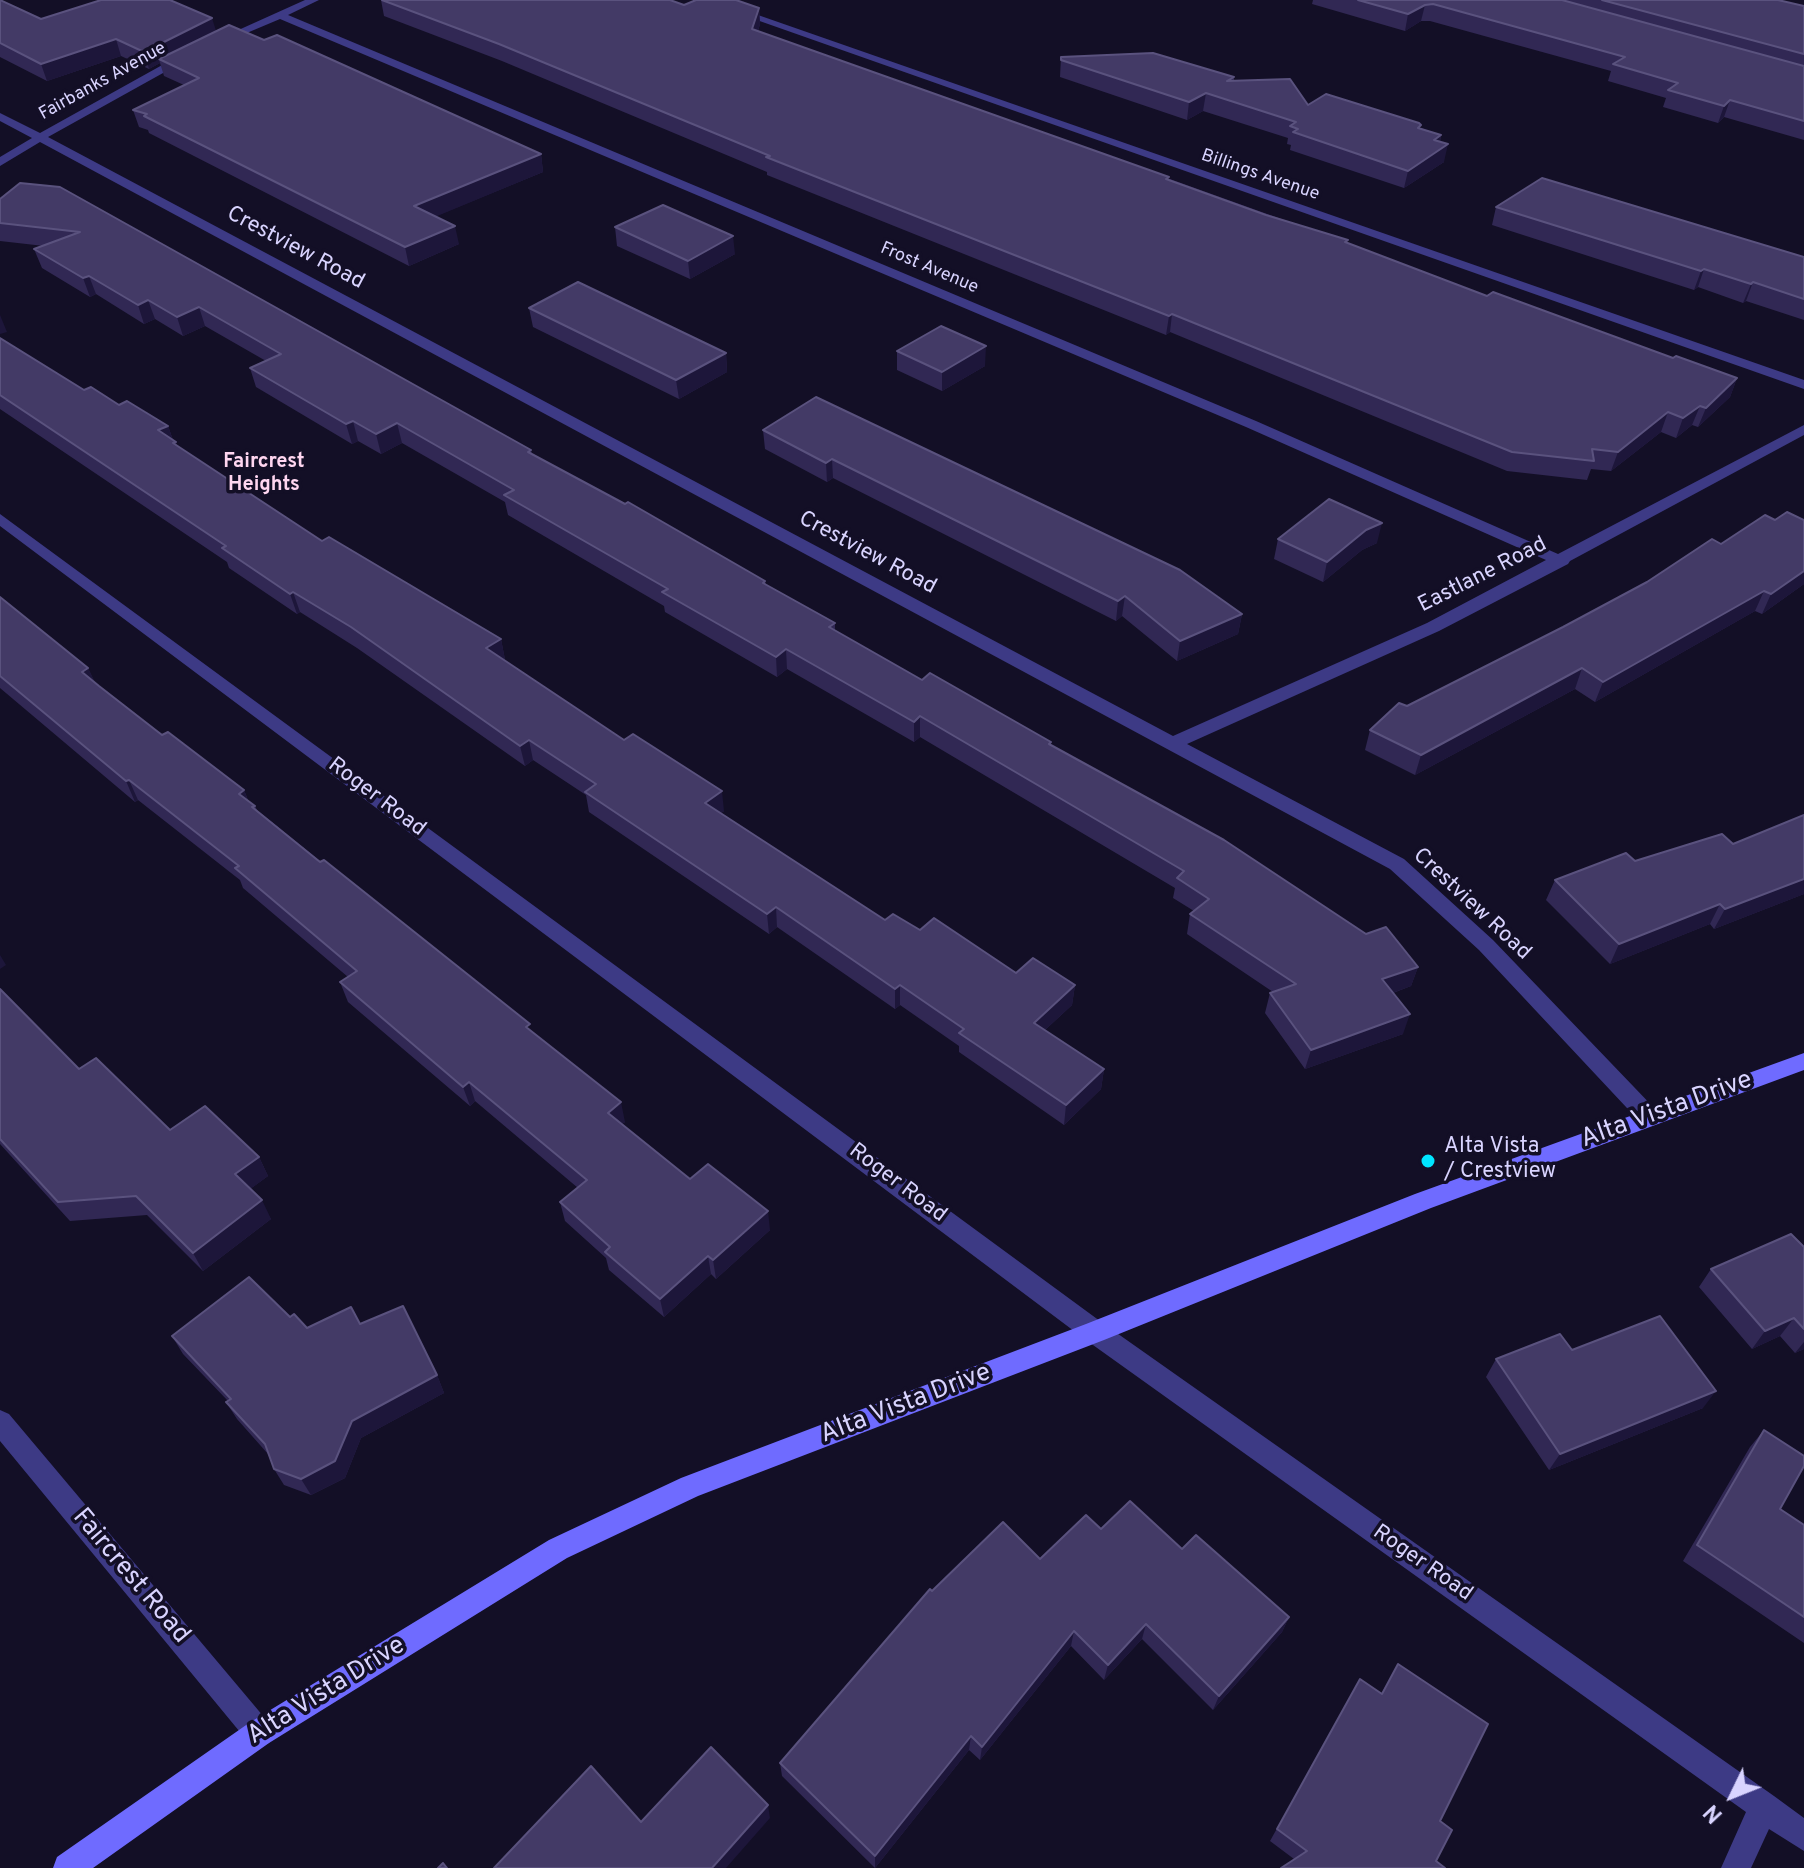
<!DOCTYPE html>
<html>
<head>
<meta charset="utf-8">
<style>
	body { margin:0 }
	#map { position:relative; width:1804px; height:1868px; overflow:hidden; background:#130f26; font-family:Overpass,sans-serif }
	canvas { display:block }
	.north { position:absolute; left:1692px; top:1756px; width:80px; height:80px; -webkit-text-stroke:6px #130f26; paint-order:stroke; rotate:227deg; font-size:22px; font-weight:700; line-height:32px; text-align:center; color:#d9d4ff }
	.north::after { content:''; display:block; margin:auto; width:28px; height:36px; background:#d9d4ff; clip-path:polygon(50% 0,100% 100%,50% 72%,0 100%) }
</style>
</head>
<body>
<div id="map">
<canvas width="1804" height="1868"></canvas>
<div class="north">N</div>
</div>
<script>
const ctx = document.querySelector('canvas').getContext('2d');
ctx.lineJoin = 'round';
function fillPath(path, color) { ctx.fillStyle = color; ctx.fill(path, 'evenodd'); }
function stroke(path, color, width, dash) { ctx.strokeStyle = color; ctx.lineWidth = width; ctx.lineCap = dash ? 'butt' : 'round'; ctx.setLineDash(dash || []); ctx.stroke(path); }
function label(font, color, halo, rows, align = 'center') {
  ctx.font = font + ' Overpass,sans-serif'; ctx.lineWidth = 7; ctx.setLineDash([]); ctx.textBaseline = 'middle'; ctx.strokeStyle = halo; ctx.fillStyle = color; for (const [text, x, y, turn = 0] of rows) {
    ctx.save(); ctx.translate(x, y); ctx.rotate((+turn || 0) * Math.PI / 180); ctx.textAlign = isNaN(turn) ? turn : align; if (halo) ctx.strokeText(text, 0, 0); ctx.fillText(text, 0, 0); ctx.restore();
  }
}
fillPath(new Path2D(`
	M305,0H319L288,15L1256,421L1558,554L1804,425V435L1570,561L1568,564L1439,631L1187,744L1404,859L1493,940L1657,1111L1660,1117L1657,1123L1649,1126L1641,1123L1479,950L1390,869L40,142L0,166V157L32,138L0,121V113L40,133L182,54H190V58L48,137L1173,736L1427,623L1546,560L1246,427L280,19L223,43L214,41Z
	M700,0H715L1804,380V389Z
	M0,514L1104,1324L1774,1796L1804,1818V1851L1769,1829L1751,1868H1721L1746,1812L1086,1340L0,526Z
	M0,1410L9,1414L269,1723L273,1733L269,1743L259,1747L249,1743L0,1441Z`), '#3d3a85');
fillPath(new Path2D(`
	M1804,1053V1070L1431,1208L1104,1340L698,1496L567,1558L269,1743L93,1868H53L57,1857L249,1723L549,1540L681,1478L1086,1324L1415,1194Z`), '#6f6bff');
fillPath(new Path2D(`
	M0,0L41,19L216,31L541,154L543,172L436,216L459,244L409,266L149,133L148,130L139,127L133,110L184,85L164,76L160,63L149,69L121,56L47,81L0,57Z
	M381,0L684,5L759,8L760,24L758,31L1348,243L1487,296L1673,358L1737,378L1730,397L1698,427L1692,425L1676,438L1661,432L1611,471L1591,469L1587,480L1507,471L1170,332L1166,335L767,175V172L502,61L384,16Z
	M1313,0H1778L1804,6V140L1724,117L1718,123L1663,107L1666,98L1608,81L1611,71L1430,21H1421L1405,31L1312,4Z
	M1061,57L1234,77V81L1308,105L1421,128L1441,135L1440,142L1444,162L1404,188L1290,150L1291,145L1287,144L1288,138L1203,111L1187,120L1060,77Z
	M20,183L531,450L532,454L765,581L766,585L835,623V631L922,680L1051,745L1366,934L1418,967L1411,986L1393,993L1403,1034L1305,1069L1265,1013L1270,993L1273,992L1187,934L1190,914L1194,911L1173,898L1175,888L920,737L914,742L787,669L777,677L665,612L664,606L508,515L505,502L402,443L381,454L358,441L352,444L256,387L250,368L266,361L205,326L183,336L155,319L144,324L96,294L90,297L42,268L34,249L44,246L0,241V199Z
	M1496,207L1804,257V320L1746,301L1743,303L1698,287L1694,290L1492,225Z
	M615,227L735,254L690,279L617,246Z
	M529,308L726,353L727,372L679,399L533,327Z
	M0,338L84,390L168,426L173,440L178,447L322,541L501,639L505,660H504L724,811L721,813L885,920L920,930L1016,973L1075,985L1072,1005L1045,1030L1104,1069L1101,1089L1064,1125L959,1052V1046L900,1005L895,1009L777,927L769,934L589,812L586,795L533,760L525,766L357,648L300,612L297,614L229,568L227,562L0,409Z
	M897,351L985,366L942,391L897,370Z
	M763,430L1242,614L1238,634L1177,661L1122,616L1116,621L833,478L827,482L765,449Z
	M1775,520H1804V584L1762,614L1755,611L1595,702L1575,689L1415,775L1365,750L1370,730L1407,706L1563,627L1721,544Z
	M1278,539L1377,543L1362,550L1323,582L1274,559Z
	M0,597L88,668L95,683L162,735L244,790L248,800L255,806L257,810L533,1033L625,1122L622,1124L690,1179L770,1230L716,1279L711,1274L664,1317L609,1270L606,1258L565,1221L560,1202L578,1188L475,1101L470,1106L348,1002L340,982L348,977L243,888L240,880L138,800L135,802L0,688Z
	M1804,815V894L1714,929L1710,924L1610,964L1546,900L1555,880L1635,861L1733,844Z
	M0,989L79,1069L170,1130L259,1157L268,1176L250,1189L271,1219L203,1271L147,1215L70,1221L0,1144Z
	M1804,1247V1349L1795,1353L1780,1336L1752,1349L1699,1287L1711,1269Z
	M290,1317L307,1328L360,1324L437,1375L444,1393L361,1438L345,1478L311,1495L284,1485L274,1469L268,1454L237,1419L226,1402L228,1401L183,1354L172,1336Z
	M1572,1350L1703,1408L1549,1470L1486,1377L1496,1359Z
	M1764,1430L1780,1509L1804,1525V1643L1683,1561L1750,1447Z
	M1101,1529L1182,1549L1289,1617L1282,1632L1213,1710L1142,1639L1104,1680L1071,1646L980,1760L969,1750L875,1868L782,1776L780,1763L932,1591L1040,1559Z
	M1398,1664L1440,1821L1436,1861L1294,1859L1270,1841L1360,1679L1381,1694Z`), '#312854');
fillPath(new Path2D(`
	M1425,5L1421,21L1405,31L1408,14Z
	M759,8L760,24L753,46L752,29Z
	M212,18L217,34L159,59L160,63L149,69L144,52Z
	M116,39L121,56L47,81L41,64Z
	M1206,93L1203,111L1187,120L1189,102Z
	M1730,100L1724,117L1718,123L1724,106Z
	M1441,135L1438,151L1448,144L1444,162L1404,188L1408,171L1434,140Z
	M541,154L543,172L418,224L414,206Z
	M455,226L459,244L409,266L405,247Z
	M733,236L735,254L690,279L688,261Z
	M1704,269L1698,287L1694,290L1701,271Z
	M89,276L96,294L90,297L83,278Z
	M1753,282L1746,301L1743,303L1751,284Z
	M148,300L155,319L144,324L138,305Z
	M199,307L205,326L183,336L177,317Z
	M1172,314L1170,332L1166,335L1169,316Z
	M0,315L7,332L0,334Z
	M986,346L985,366L942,391V372Z
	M726,353L727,372L679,399L676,380Z
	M1737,378L1730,397L1698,427L1706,408Z
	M1700,406L1692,425L1676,438L1683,418Z
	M1668,412L1661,432L1611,471L1618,452Z
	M353,421L358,441L352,444L346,424Z
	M397,423L402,443L381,454L376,434Z
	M168,426L174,443L176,442L183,461L158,430Z
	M832,459L833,478L827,482L826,463Z
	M1382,523L1377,543L1362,550L1323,582L1327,562L1366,530Z
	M1804,571V584L1762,614L1771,594Z
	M1764,591L1755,611L1595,702L1603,682Z
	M293,592L300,612L297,614L290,594Z
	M1125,596L1122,616L1116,621L1118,601Z
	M1242,614L1238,634L1177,661L1180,641Z
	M501,639L505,660L490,668L486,648Z
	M786,649L787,669L777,677L776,657Z
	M88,668L98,688L82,672Z
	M1582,668L1575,689L1415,775L1421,755Z
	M920,716V737L914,742V722Z
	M529,740L533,760L525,766L520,746Z
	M129,780L138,800L135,802L126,781Z
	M244,790L252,811L239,794Z
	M722,791L724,811L708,823L705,803Z
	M1804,879V894L1714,929L1725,909Z
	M1720,904L1710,924L1610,964L1619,944Z
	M776,907L777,927L769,934L767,914Z
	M0,955L6,965L0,969Z
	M1418,967L1411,986L1376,999L1382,979Z
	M900,985V1005L895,1009V989Z
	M1075,985L1072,1005L1032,1042L1034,1023Z
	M1410,1014L1403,1034L1305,1069L1311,1050Z
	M1104,1069L1101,1089L1064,1125L1066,1105Z
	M469,1082L475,1101L470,1106L463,1087Z
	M621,1102L625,1122L612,1132L608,1113Z
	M259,1157L268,1176L245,1193L235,1174Z
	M262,1200L271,1219L203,1271L193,1253Z
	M768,1211L770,1230L716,1279L713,1260Z
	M708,1256L711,1274L664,1317L660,1299Z
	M1794,1318L1780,1336L1752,1349L1765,1331Z
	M1804,1342V1349L1795,1353Z
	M437,1375L444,1393L361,1438L345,1478L311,1495L301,1479L352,1421Z
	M1716,1391L1703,1408L1549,1470L1560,1454Z
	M1289,1617L1282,1632L1213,1710L1219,1696Z
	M1146,1624L1142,1639L1104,1680L1108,1665Z
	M1074,1631L1071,1646L980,1760L982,1747Z
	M971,1736L969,1750L875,1868V1856Z
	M768,1805L770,1818L726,1868H712Z`), '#1d163a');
const building = new Path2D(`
	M0,0L41,19L101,0H170L212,18L144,52L116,39L41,64L0,43Z
	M382,0H670L684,5L696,0H736L759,8L752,29L1169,177L1166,179L1266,215L1348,240L1345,242L1487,296L1493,292L1673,358L1676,356L1737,378L1706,408L1700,406L1683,418L1668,412L1618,452L1592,449L1594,461L1512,452L1172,314L1169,316L766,157L770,156L499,44Z
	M1358,0H1562L1804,66V121L1730,100L1724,106L1668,90L1678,83L1613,64L1625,57L1433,4L1425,5L1408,14Z
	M1602,0H1778L1804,6V54Z
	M229,25L264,40L277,35L541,154L414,206L455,226L405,247L144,116L147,114L133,110L199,78L159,59Z
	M1153,53L1234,77L1227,81L1290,79L1308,105L1326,94L1419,123L1421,125L1418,128L1441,135L1434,140L1448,144L1408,171L1293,132L1298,129L1290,126L1296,122L1206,93L1189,102L1061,60V57Z
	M1542,178L1804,257V299L1753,282L1751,284L1704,269L1701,271L1496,207Z
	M20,183L60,187L531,450L528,452L625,504L628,502L765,581L763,583L835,623L829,627L922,680L930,673L1051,742L1049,744L1224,840L1366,934L1386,927L1418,967L1382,979L1410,1014L1311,1050L1270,993L1296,984L1190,914L1209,899L1177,878L1184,871L920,716L914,722L786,649L776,657L662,592L668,589L504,495L514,490L397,423L376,434L353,421L346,424L250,368L281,354L199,307L177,317L148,300L138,305L89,276L83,278L34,249L80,232L0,223V199Z
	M663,205L733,236L688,261L615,227Z
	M578,282L726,353L676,380L529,308Z
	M941,326L986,346L942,372L897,351Z
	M0,338L84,390L91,387L119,405L127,401L168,426L158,430L176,442L173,443L322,541L329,537L501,639L486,648L624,740L633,734L722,791L705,803L885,920L893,914L920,930L934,918L1016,973L1033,958L1075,985L1034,1023L1104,1069L1066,1105L959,1033L964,1029L900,985L895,989L776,907L767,914L585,792L596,784L529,740L520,746L351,627L293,592L290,594L222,548L226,546L0,395Z
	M816,397L1180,570L1242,614L1180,641L1125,596L1118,601L832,459L826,463L763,430Z
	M1329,499L1382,523L1366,530L1327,562L1278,539Z
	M1787,512L1804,520V571L1771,594L1764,591L1603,682L1582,668L1421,755L1370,730L1399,703L1407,706L1563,627L1647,582L1712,539L1721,544L1765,515L1775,520Z
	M0,597L88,668L82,672L99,686L162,735L168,732L244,790L239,794L255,806L252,807L320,862L324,860L530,1024L526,1027L621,1102L608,1113L690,1179L708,1164L768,1211L713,1260L708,1256L660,1299L605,1252L610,1247L560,1202L587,1180L469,1082L463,1087L340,982L357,971L235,868L239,866L129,780L126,781L0,676Z
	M1804,815V879L1725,909L1720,904L1619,944L1555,880L1626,853L1635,861L1722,834L1733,844Z
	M0,989L79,1069L96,1058L170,1130L205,1106L259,1157L235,1174L262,1200L193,1253L136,1196L58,1202L0,1139Z
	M1791,1234L1804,1247V1329L1794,1318L1765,1331L1711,1269Z
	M249,1277L290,1317L294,1314L307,1328L351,1307L360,1324L403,1306L437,1375L352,1421L335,1461L301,1479L274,1469L265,1444L226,1402L231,1399L172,1336Z
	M1660,1316L1716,1391L1560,1454L1496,1359L1560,1334L1572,1350Z
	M1764,1430L1804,1456V1466L1780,1509L1804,1525V1617L1697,1545Z
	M1130,1501L1182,1549L1196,1535L1289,1617L1219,1696L1146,1624L1108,1665L1074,1631L982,1747L971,1736L875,1856L780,1763L930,1589L932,1591L1003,1522L1040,1559L1086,1515L1101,1529Z
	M1398,1664L1488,1724L1440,1821L1452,1830L1436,1861L1445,1868H1281L1307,1851L1277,1829L1360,1679L1382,1694Z
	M711,1747L768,1805L712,1868H494L591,1766L641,1822Z
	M443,1863L447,1868H438Z`);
fillPath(building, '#433a66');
stroke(building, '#5a527e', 2);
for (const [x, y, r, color] of [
	[1428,1161,8,"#00e5ff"]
]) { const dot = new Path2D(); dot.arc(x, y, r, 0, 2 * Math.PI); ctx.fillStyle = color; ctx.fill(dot); stroke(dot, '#130f26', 3); }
label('18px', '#d9d4ff', '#130f26', [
	["Fairbanks Avenue",103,82,-29],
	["Billings Avenue",1260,176,19],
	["Frost Avenue",929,269,23]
]);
label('bold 20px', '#ffd6f0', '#130f26', [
	["Faircrest",264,463],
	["Heights",264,486]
]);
label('22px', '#d9d4ff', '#130f26', [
	["Crestview Road",295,249,28],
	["Crestview Road",867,554,28],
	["Eastlane Road",1483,576,-27],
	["Roger Road",376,798,37],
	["Crestview Road",1471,905,43],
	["Roger Road",897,1184,37],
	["Roger Road",1422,1564,35]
]);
label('22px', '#d9d4ff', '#130f26', [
	["Alta Vista",1444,1148],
	["/ Crestview",1444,1173]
], 'left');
label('26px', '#d9d4ff', '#130f26', [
	["Alta Vista Drive",1667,1111,-20],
	["Alta Vista Drive",906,1405,-21],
	["Faircrest Road",130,1577,50],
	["Alta Vista Drive",327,1692,-32]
]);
</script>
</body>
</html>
